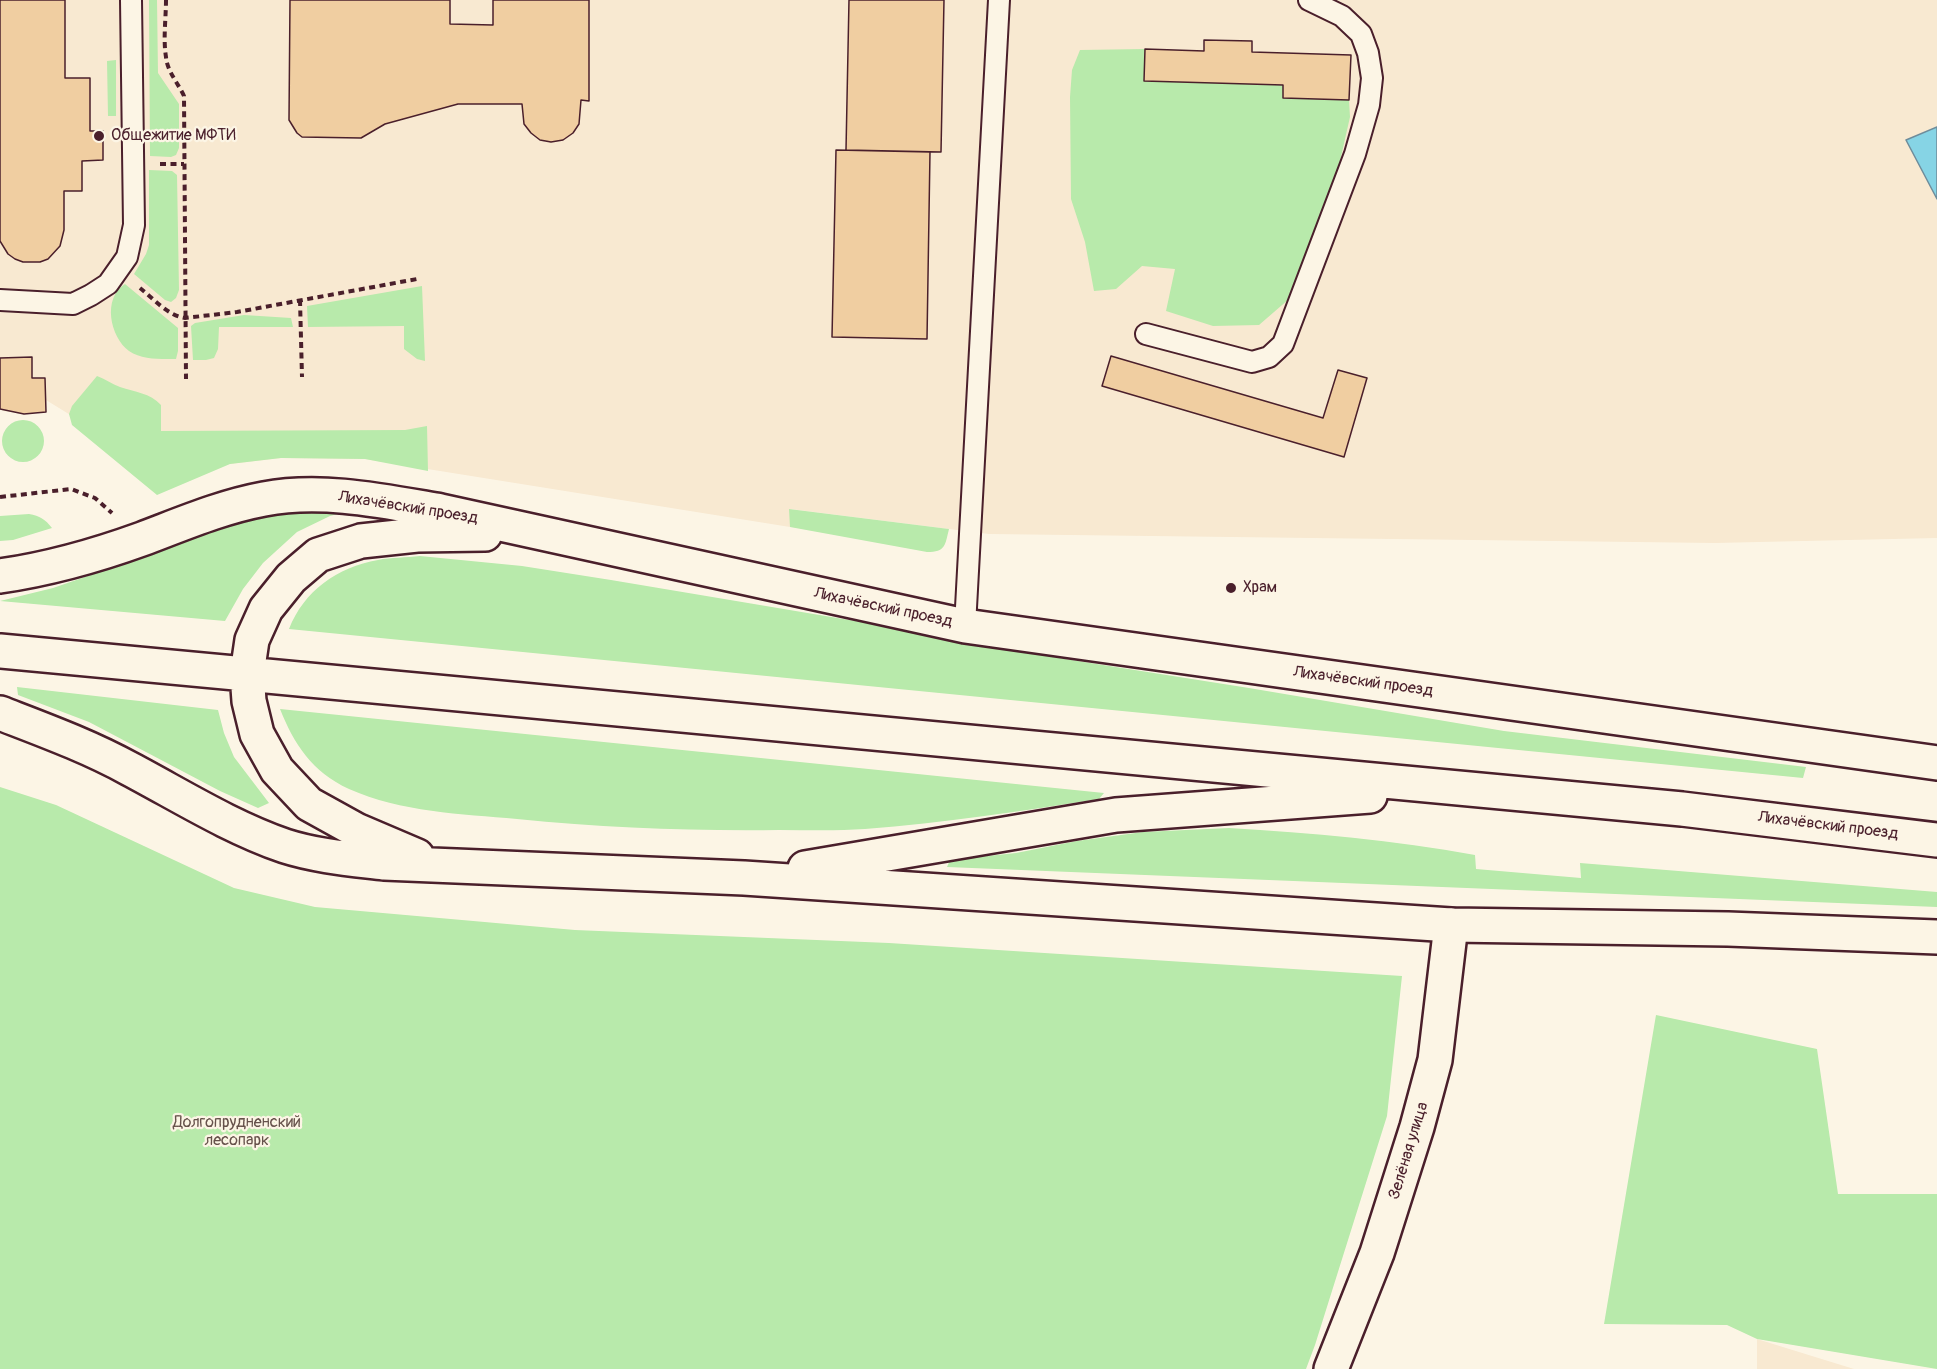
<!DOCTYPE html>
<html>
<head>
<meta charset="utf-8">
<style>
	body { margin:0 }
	canvas { display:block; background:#fcf5e5 }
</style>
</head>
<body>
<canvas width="1937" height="1369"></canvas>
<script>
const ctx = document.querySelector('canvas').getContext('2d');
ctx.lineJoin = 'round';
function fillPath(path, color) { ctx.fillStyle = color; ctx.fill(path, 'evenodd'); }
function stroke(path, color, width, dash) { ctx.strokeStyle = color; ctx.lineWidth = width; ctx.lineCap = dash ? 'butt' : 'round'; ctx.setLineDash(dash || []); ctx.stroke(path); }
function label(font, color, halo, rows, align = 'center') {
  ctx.font = font + ' Pangolin,sans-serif'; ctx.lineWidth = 4.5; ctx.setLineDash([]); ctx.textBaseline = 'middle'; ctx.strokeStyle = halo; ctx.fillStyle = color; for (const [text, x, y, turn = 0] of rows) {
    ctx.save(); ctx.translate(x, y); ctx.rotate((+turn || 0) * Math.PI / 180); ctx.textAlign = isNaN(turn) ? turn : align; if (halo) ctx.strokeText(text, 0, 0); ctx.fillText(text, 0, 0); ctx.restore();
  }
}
fillPath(new Path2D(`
	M0,0H1937V538L1715,543L989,534L790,509V527L365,459L281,458L230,464L85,424L46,400V412L24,414L3,411L0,409Z
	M1757,1339L1854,1369H1757Z`), '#f8e9d1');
fillPath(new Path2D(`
	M149,0H157L158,73L179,104V148L176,155L171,157L150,156Z
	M1145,49L1144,81L1283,85V98L1349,100L1350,117L1338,170L1289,299L1259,325L1213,326L1166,311L1175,269L1142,266L1116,289L1094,291L1085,242L1071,199L1070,97L1072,70L1080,50Z
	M116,60V116H108L107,61Z
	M149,170L172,171L177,175L179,290L176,298L171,302L165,300L134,274L146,254L149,245Z
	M125,284L178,328V351L176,359C160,359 142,360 129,351C110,337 102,298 125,284Z
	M422,286L425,361L417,359L404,349V326L308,327L307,306Z
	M244,315L291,318L293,327H219L218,349L214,358L206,360H193L191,326L195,323Z
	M97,376C105,379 112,384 120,387C135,392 150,393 161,405V431L405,430L427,426L428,471L365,459L281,458L230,464L157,495L72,425L69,414L72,406Z
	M2 441a21 21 0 1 1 42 0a21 21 0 1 1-42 0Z
	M789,509L949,529C945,545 946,552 927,552L790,527Z
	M321,510H353L330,516L297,532L263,563L243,589L225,621L0,601L53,588L114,567L225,524L270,513Z
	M29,514C40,516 45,519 52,528L13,540L0,541V516Z
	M420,556L522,566L611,580L885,626L1065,659L1249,688L1504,731L1806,767L1803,778L289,629C304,591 337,567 378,560C391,557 406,558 420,556Z
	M17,687L218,710L224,733L234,757L269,803L258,808L220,791L89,722L18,695Z
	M280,709L1104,793L1099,799C1021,811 944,823 865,829C837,831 808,830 779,830C692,831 604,828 517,819C461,814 401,812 349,789C312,772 294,744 280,709Z
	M0,787L56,805L234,888L315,907L575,930L889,943L1402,976L1387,1116L1315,1345L1306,1369H0Z
	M1229,828C1312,833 1394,840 1475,855L1476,869L1581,878L1580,863L1937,892V907L947,867L950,860L1016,853L1077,841L1143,832Z
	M1656,1015L1817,1049L1838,1194H1937V1369L1757,1339L1727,1325L1604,1324Z`), '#b8eaab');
const water = new Path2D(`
	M1937,127V199L1906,140Z`);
fillPath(water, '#86d4e5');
stroke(water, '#6e8c9b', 1.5);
const building = new Path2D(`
	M0,0H65V78H90V131H103V160L82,161V191H64V230L60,246L48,259L40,262H23L15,259L8,254L0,241Z
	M290,0H450V24L493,25V0H589V101L581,100L579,124L573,133L563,140L551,142L540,140L531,133L524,124L522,104H458L385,124L361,138L302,137L297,133L289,120Z
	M849,0H944L941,152L846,150Z
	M1204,40L1252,41V52L1351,55L1349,100L1283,98V85L1144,81L1145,49L1204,51Z
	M836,150L930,152L927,339L832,337Z
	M1111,356L1323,418L1338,370L1367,378L1344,457L1102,386Z
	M32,357V378H45L46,412L24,414L0,409V358Z`);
fillPath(building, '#f0cea1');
stroke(building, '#4a1f2b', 1.5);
const service = new Path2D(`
	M0,300L73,304L91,295L108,284L127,257L134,225L131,0
	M1146,334L1252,362L1269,357L1283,344L1355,154L1369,105L1372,78L1368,53L1361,34L1342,16L1309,0
	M965,626L999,0`);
const minor = new Path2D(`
	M1331,1369L1377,1253L1417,1127L1435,1060L1451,925`);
const secondary = new Path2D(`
	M0,576C49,569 95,556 142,539C182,524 221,507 264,499C322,488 383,501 441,511L965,626L1937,763
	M0,651L1682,809L1937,840
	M0,713C44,730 88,746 130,769C181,796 230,827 285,846C316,856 351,859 384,863L744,878L1451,925L1728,929L1937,937
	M417,856L356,830L309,804L277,770L257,734L249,701L247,674L252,640L266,609L291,578L318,555L361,541L417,535L485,534
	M805,868L1116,815L1370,796`);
stroke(service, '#4a1f2b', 24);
stroke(minor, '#4a1f2b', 38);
stroke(secondary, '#4a1f2b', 38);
stroke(new Path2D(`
	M166,0C166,18 163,39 166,57C167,71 178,83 184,96L186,379
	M160,164H184
	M140,288C153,298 168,316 185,318L237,312L417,279
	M300,300L302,377
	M0,497L71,489L95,498L112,513`), '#4a1f2b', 4, [6, 4.5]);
stroke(service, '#fcf5e5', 20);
stroke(minor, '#fcf5e5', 33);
stroke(secondary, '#fcf5e5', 33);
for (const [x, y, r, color] of [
	[99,136,6,"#4a1f2b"],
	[1231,588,6,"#4a1f2b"]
]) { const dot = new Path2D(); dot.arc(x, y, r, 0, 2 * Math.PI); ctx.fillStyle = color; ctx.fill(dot); stroke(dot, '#fcf5e5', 2); }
label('16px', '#4a1f2b', '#fcf5e5', [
	["Общежитие МФТИ",111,136],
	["Храм",1243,588]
], 'left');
label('16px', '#4a1f2b', '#fcf5e5', [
	["Лихачёвский проезд",408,508,9],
	["Лихачёвский проезд",883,608,12],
	["Лихачёвский проезд",1363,682,8],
	["Лихачёвский проезд",1828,826,7],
	["Зелёная улица",1409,1151,-73]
]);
label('16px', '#66524b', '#fcf5e5', [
	["Долгопрудненский",237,1123],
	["лесопарк",237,1141]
]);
</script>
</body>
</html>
